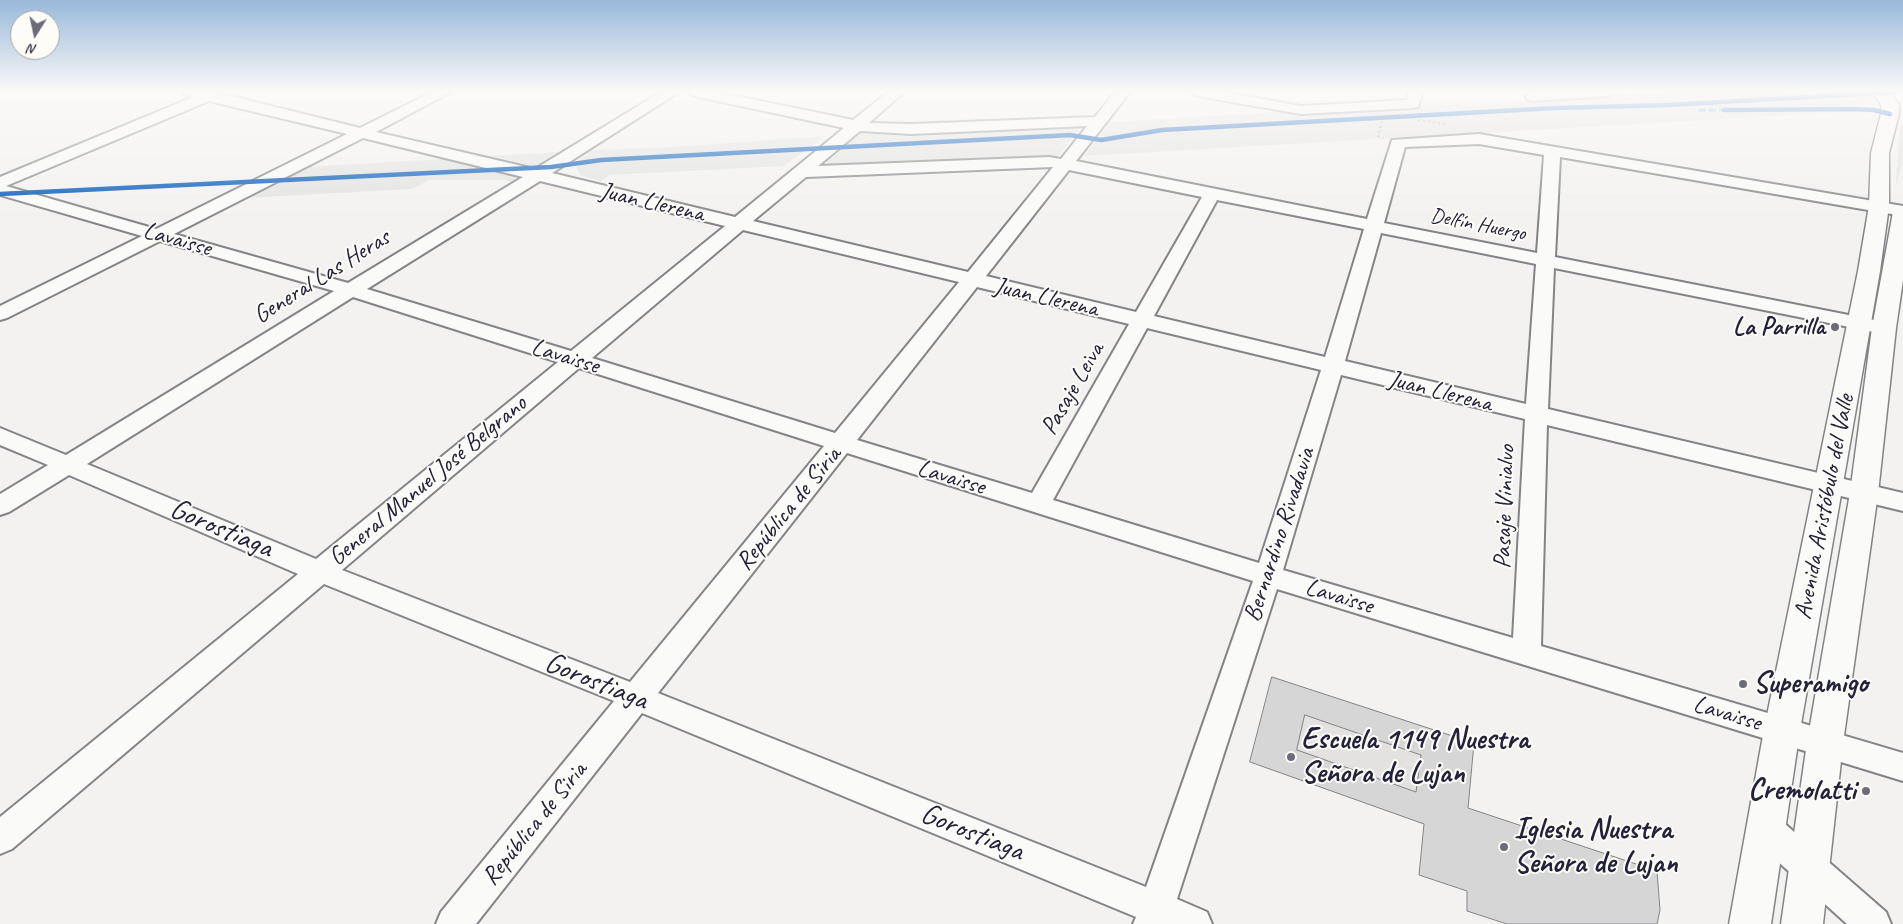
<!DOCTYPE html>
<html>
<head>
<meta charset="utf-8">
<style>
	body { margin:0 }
	#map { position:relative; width:1903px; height:924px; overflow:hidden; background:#f3f2f0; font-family:Caveat,sans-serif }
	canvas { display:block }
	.north { position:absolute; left:10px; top:10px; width:50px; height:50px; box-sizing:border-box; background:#fdfcf7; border:1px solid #a5a5ac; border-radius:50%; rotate:190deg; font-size:14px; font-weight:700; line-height:20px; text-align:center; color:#22223b }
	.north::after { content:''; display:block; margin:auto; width:18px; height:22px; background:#6b6b7a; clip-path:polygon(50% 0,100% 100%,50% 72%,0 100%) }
</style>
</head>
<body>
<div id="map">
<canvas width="1903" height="924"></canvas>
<div class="north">N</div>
</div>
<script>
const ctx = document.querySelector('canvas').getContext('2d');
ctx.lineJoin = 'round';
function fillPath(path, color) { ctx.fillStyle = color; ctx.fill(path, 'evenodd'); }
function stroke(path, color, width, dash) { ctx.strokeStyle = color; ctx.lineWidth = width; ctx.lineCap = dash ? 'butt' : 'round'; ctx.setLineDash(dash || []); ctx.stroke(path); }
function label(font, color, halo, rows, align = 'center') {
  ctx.font = font + ' Caveat,sans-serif'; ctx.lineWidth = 4; ctx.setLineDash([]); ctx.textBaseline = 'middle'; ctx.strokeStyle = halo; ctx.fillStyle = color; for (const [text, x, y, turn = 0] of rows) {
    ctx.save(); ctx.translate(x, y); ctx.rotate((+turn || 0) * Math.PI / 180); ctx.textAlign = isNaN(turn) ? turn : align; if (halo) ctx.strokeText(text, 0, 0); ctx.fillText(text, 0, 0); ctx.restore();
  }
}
fillPath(new Path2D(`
	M1272,677L1474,743L1468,808L1428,794L1424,824L1250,762Z`), '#e3e2e1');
fillPath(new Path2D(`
	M1663,92H1869L1876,97L1879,102L1824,107L1827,113L1084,156L1110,122L1278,112L1295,115L1426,107L1428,104L1448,105Z
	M1084,123L1055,160L825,166L824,164L863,130Z
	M1900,124L1903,125V163L1896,185Z
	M825,136L784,166L610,175L601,181L580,175L577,168L580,160L591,150L674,147Z
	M559,152L535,166L489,156Z
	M445,159L515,175L520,178L516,183L504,180H429L412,189L243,198L303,167Z`), '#e2e2e1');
const building = new Path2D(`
	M1272,677L1474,743L1468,808L1657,871L1660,910L1657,924H1507L1467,911V891L1419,875L1424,824L1250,762ZM1305,715L1421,755L1416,792L1297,750Z`);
fillPath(building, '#d7d6d6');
stroke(building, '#848488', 1);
const minor = new Path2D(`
	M183,92H215L360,128L432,92H451L376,132L535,169L661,92H679L552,173L735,217L844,128L694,96L687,92H717L853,120L888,92H904L869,123L911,124L1095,117L1115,92H1130L1076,161L1367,219L1392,140L1479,134L1903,206V216L1560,157L1555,257L1884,322L1891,324L1894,328L1891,332L1884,334L1554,268L1548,409L1903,493V511L1547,425L1541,646L1903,753V781L1277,589L1177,899L1207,912L1212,924H1133L1136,917L642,713L476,924H436L441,912L614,701L324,584L12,849L0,854V817L298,574L69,475L9,512L0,515V494L48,465L0,445V428L66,455L334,291L160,241L7,318L0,320V306L142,236L0,195V177L193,97L185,95ZM209,101L347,134L156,229L6,186ZM1087,126L1061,159L1049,157L818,166L860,131L911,134ZM363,138L523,177L348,283L174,234ZM1479,144L1544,155L1537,253L1384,223L1405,147ZM1053,167L968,272L753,221L806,177ZM1069,170L1202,197L1136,312L986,276ZM540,181L725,226L571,351L367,289ZM1217,200L1364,229L1325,357L1154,316ZM743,230L959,282L835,433L592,358ZM1381,233L1536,264L1526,404L1345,361ZM977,287L1129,324L1032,493L857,440ZM353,297L558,362L316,559L87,464ZM1147,328L1321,370L1259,563L1053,500ZM579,368L824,446L630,682L342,570ZM1341,375L1525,419L1513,638L1283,570ZM847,453L1253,581L1146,887L658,693Z
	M1190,92H1224L1301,106L1407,100L1409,92H1423L1418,107L1413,108L1301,114L1197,96Z
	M1537,92H1616L1609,96L1533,101L1528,100L1526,97L1528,94Z
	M1765,813L1777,817L1886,912L1891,924H1847L1753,839L1749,828L1753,817Z`);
const major = new Path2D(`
	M1874,92H1891L1899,105V114L1889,153V206L1880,271L1800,730L1771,924H1729L1764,730L1858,271L1869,206L1871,153L1881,114V105Z
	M1903,206V280L1896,328L1878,493L1843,743L1823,924H1781L1807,743L1850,493L1872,328L1893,212L1896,208Z`);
stroke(minor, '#848488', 4);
stroke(major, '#848488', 3);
stroke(new Path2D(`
	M1636,92L1668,105
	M1700,103L1740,110
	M1418,120L1446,124
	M1382,121L1378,136L1383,138`), '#b2b2b4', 2, [2.5, 2.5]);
fillPath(minor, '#fafaf8');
fillPath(major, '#fafaf8');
stroke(new Path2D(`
	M1699,110H1729`), '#3fa9f5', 3, [7, 3]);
stroke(new Path2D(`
	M1724,110L1855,109L1874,110L1890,114
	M0,194L551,167L601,160L1070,135L1101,140L1162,130L1554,108L1668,105L1895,92`), '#0057b8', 4.5);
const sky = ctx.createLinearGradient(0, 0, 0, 222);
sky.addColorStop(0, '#98b9da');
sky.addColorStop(0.41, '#faf9f8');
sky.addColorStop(1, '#faf9f800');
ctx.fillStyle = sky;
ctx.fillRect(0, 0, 1903, 222);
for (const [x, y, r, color] of [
	[1835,327,5,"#6b6b7a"],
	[1743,684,5,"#6b6b7a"],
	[1291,757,5,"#6b6b7a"],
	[1866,791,5,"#6b6b7a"],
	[1504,847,5,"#6b6b7a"]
]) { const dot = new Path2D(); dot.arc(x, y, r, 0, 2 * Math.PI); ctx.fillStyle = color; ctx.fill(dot); stroke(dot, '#fdfcf7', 2); }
label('21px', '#22223b', '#fdfcf7', [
	["Delfín Huergo",1478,225,11]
]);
label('25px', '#22223b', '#fdfcf7', [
	["Juan Llerena",652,203,13],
	["Lavaisse",177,240,16],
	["General Las Heras",322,277,-32],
	["Juan Llerena",1046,298,13],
	["Lavaisse",565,357,17],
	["Pasaje Leiva",1073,389,-60],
	["Juan Llerena",1440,392,14],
	["Lavaisse",951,478,17],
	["General Manuel José Belgrano",428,481,-40],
	["Pasaje Vinialvo",1505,507,-88],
	["Avenida Aristóbulo del Valle",1825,507,-79],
	["República de Siria",789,509,-51],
	["Bernardino Rivadavia",1280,535,-72],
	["Lavaisse",1339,597,17],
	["Lavaisse",1727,714,17],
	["República de Siria",535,824,-51]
]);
label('bold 25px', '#22223b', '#fdfcf7', [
	["La Parrilla",1825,327]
], 'right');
label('30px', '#22223b', '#fdfcf7', [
	["Gorostiaga",221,529,23],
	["Gorostiaga",596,682,22],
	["Gorostiaga",972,833,22]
]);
label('bold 30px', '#22223b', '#fdfcf7', [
	["Superamigo",1753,684],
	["Escuela 1149 Nuestra",1301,740],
	["Señora de Lujan",1301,774],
	["Cremolatti",1856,791,"right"],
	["Iglesia Nuestra",1514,830],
	["Señora de Lujan",1514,864]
], 'left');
</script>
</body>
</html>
